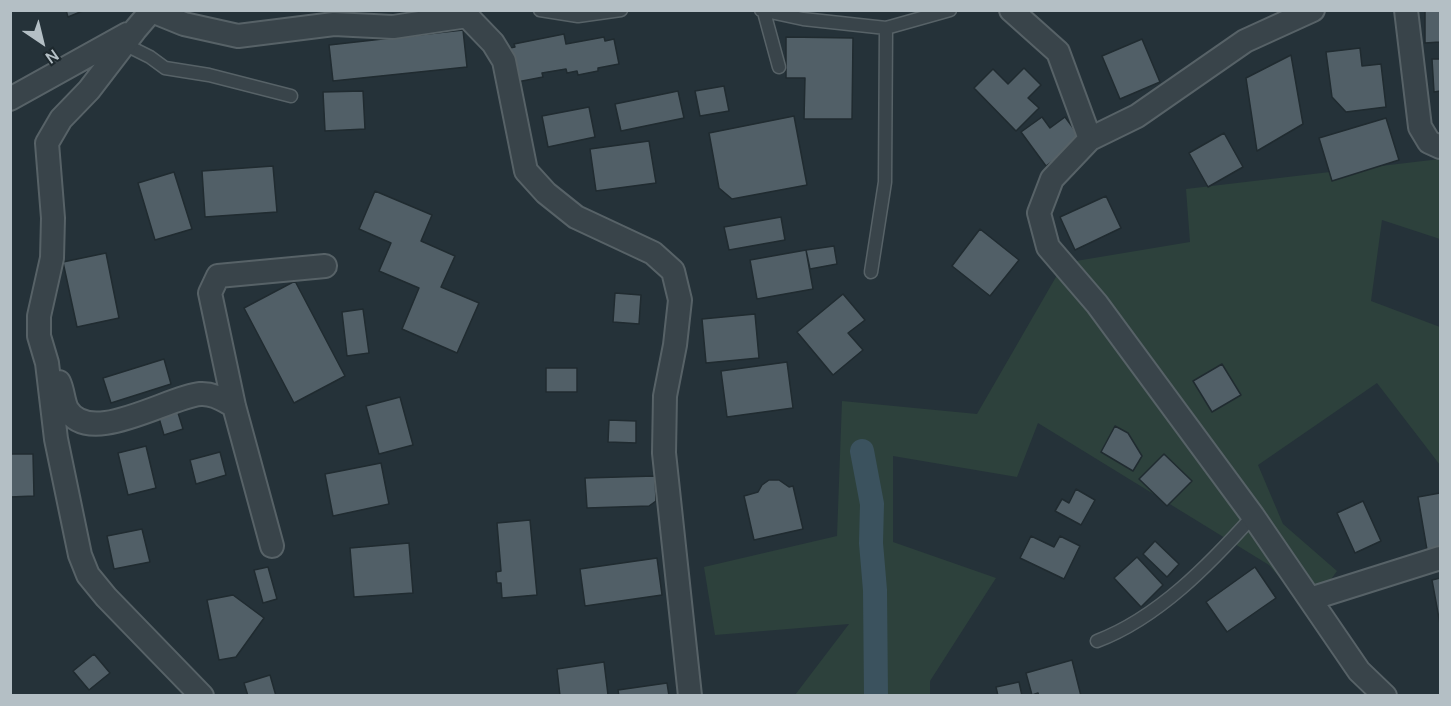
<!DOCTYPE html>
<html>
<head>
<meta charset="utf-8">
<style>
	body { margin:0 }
	#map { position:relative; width:1451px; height:706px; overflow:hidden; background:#253239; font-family:Manrope,sans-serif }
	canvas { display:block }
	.frame { position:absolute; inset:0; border:12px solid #b4bfc5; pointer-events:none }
	.north { position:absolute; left:12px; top:12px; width:60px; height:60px; -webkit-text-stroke:4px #1e292e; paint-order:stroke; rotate:145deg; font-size:16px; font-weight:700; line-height:24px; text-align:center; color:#b4bfc5 }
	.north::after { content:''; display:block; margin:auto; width:21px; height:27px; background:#b4bfc5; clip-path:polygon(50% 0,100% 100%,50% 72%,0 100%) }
</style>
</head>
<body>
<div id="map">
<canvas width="1451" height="706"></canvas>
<div class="frame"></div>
<div class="north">N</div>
</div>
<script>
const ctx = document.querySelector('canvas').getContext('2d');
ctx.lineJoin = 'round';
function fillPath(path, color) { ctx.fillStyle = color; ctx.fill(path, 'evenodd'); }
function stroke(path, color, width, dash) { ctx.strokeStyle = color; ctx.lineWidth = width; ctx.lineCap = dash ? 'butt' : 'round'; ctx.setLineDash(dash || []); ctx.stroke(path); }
fillPath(new Path2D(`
	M1440,159V239L1382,220L1371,301L1440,327V465L1377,383L1258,465L1283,524L1337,571L1308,611L1269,565L1038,423L1017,477L893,456V542L996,578L930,681V695H795L849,624L715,635L704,567L837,536L842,401L977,414L1064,263L1190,242L1186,189Z`), '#2d413c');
stroke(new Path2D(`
	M862,451L872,504L871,543L875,590L876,696`), '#3b525e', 24);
const building = new Path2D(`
	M66,10H85L68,17Z
	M1425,10H1440V42L1425,43Z
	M463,30L467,67L333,81L329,45Z
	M564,34L566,44L604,37L605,41L614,39L619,64L598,68V71L578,75L577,71L567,73L566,69L542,73L543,77L517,82L510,48L515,47L514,44Z
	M786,37L853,38L852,119H804L805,78H786Z
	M1142,39L1160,82L1120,99L1102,56Z
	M1360,48L1362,66L1381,64L1386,107L1346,112L1332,97L1326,52Z
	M1291,55L1303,124L1257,151L1246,78Z
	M1432,59H1440V91L1434,92Z
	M1024,68L1041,85L1028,98L1039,108L1016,131L974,88L993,69L1008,84Z
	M724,86L729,111L700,116L695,91Z
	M363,91L365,129L325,131L323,92Z
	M678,91L684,118L621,131L615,104Z
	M589,107L595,137L548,147L542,116Z
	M794,116L807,185L732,199L719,188L709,133Z
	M1042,117L1050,128L1065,117L1082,140L1046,166L1021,132Z
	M1386,118L1399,160L1332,181L1319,138Z
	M1224,133L1243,167L1208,187L1189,153Z
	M649,141L656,183L596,191L590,149Z
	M273,166L277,212L205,217L202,171Z
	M174,172L192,229L155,240L138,183Z
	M375,191L432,215L421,241L455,256L441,287L479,303L457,353L402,329L419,288L379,271L391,243L359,229Z
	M1106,196L1121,228L1075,250L1060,217Z
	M781,217L785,240L729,250L724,227Z
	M980,229L1019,260L990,296L952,266Z
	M834,246L837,264L810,269L806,250Z
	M806,250L813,289L757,299L750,260Z
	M106,253L119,318L77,327L63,262Z
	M295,281L345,376L294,403L244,308Z
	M615,293L641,295L639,324L613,322Z
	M843,294L865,320L848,333L863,350L833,375L797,332Z
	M363,309L369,353L347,356L342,312Z
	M755,314L759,358L706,363L702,319Z
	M164,359L171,384L111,403L103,378Z
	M787,362L793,408L727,417L721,371Z
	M1222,364L1241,395L1212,412L1193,381Z
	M546,368H577V392H546Z
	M400,397L413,445L379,454L366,406Z
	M175,403L183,429L164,435L156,408Z
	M609,420L636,421V443L608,442Z
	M1115,426L1128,433L1142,456L1133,471L1101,452Z
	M146,446L156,488L128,495L118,453Z
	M220,452L226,475L196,484L190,460Z
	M10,454H33L34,496L10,497Z
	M1164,454L1192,481L1167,506L1139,479Z
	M381,463L389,504L333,516L325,474Z
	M655,476L656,501L649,506L587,508L585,478Z
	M769,480H779L789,487L793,486L803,529L754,540L744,496L758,492L762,485Z
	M1076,489L1095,500L1081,525L1055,511L1062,499L1069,503Z
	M1440,493V548L1427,550L1418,497Z
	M1363,501L1381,541L1355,553L1337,513Z
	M530,520L537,595L502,598L501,583H497L496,572L501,571L497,523Z
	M142,529L150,562L114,569L107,536Z
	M1031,536L1054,547L1060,536L1080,546L1064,579L1020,558Z
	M1155,541L1179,564L1167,577L1143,554Z
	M409,543L413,593L354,597L350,548Z
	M1137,557L1163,585L1141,607L1114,578Z
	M657,558L662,595L585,606L580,569Z
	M268,567L277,599L263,603L254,570Z
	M1255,567L1276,598L1227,632L1206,602Z
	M1440,578V624L1432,580Z
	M233,595L264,618L236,657L219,660L207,600Z
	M94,654L110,673L89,690L73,671Z
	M1072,660L1081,696H1039L1038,693L1032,695L1026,673Z
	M604,662L608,695L560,696L557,669Z
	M270,675L276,696H248L244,683Z
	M1019,682L1022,696H998L996,687Z
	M667,683L669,696H619L618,690Z`);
fillPath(building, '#515f67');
stroke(building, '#202b30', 1.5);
const service = new Path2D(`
	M540,10L578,16L621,10
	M761,10L803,19L886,28L950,10
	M764,12L779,67
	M124,44L150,57L165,68L209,75L291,96
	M871,272L885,182L886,28
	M1097,641C1158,618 1210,564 1253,516`);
const minor = new Path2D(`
	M152,10L135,30L89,90L61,119L47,143L53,218L52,258L39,316V336L47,363L56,439L80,555L88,575L106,597L202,696
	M1011,10L1058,52L1090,139L1052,179L1039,213L1048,247L1097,304L1253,516L1359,671L1385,696
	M1406,10L1420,127L1429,142L1440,147
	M152,11L184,24L238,36L334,24L393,27L467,16L493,43L504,61L526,171L546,193L576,217L653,253L673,271L680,300L675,345L665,396L664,453L690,696
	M10,99L127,34
	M1090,139L1137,116L1245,41L1313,10
	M59,382C63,390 63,401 67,409C89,448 168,397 200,394C213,393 223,400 234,406
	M272,546L234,406L210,293L218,276L325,266
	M1310,599L1440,558`);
stroke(service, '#576267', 15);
stroke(minor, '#576267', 26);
stroke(service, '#39444a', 12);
stroke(minor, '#39444a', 22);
</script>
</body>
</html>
